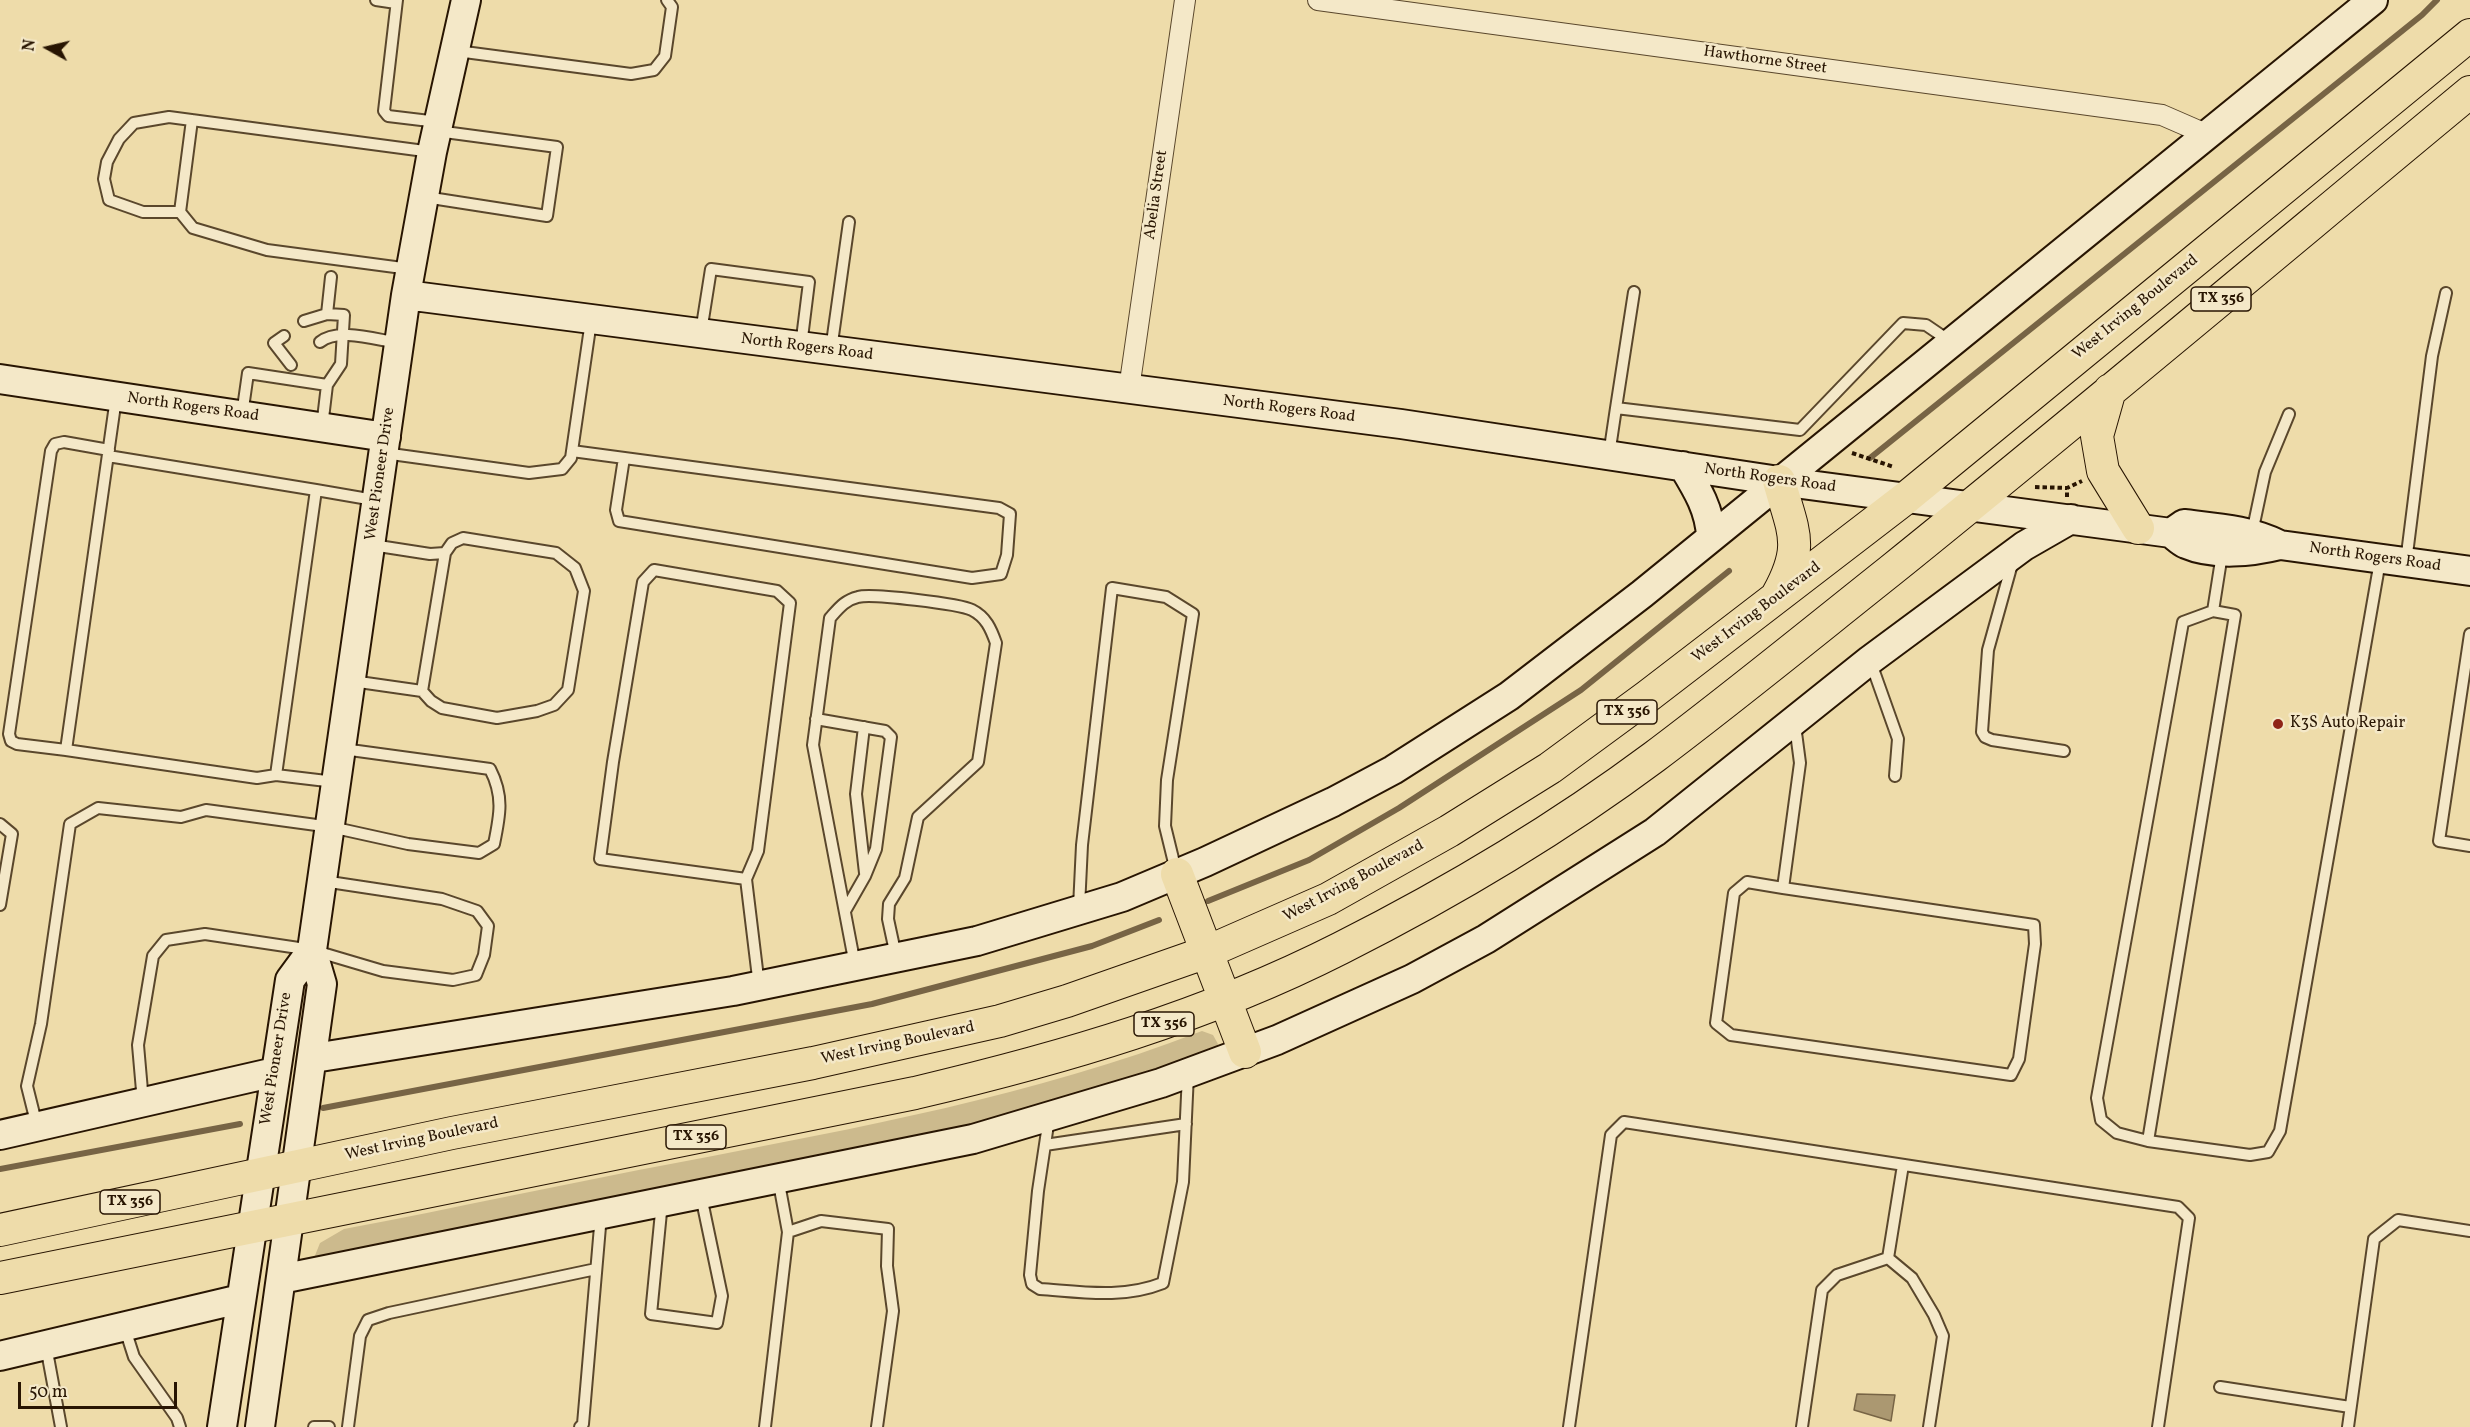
<!DOCTYPE html>
<html>
<head>
<meta charset="utf-8">
<style>
	body { margin:0 }
	#map { position:relative; width:2470px; height:1427px; overflow:hidden; background:#eedcaa; font-family:Vollkorn,serif }
	canvas { display:block }
	.north { position:absolute; left:18px; top:18px; width:60px; height:60px; -webkit-text-stroke:4px #f4e8c8; paint-order:stroke; rotate:278deg; font-size:16px; font-weight:700; line-height:24px; text-align:center; color:#281502 }
	.north::after { content:''; display:block; margin:auto; width:21px; height:27px; background:#281502; clip-path:polygon(50% 0,100% 100%,50% 72%,0 100%) }
	.scale { position:absolute; left:18px; top:1382px; width:159px; height:27px; box-sizing:border-box; border:3px solid #281502; border-top:0; padding-left:8px; font-size:18px; line-height:21px; white-space:nowrap; color:#281502; -webkit-text-stroke:4px #f4e8c8; paint-order:stroke }
</style>
</head>
<body>
<div id="map">
<canvas width="2470" height="1427"></canvas>
<div class="north">N</div>
<div class="scale">50 m</div>
</div>
<script>
const ctx = document.querySelector('canvas').getContext('2d');
ctx.lineJoin = 'round';
function fillPath(path, color) { ctx.fillStyle = color; ctx.fill(path, 'evenodd'); }
function stroke(path, color, width, dash) { ctx.strokeStyle = color; ctx.lineWidth = width; ctx.lineCap = dash ? 'butt' : 'round'; ctx.setLineDash(dash || []); ctx.stroke(path); }
function label(font, color, halo, rows, align = 'center') {
  ctx.font = font + ' Vollkorn,serif'; ctx.lineWidth = 5; ctx.setLineDash([]); ctx.textBaseline = 'middle'; ctx.strokeStyle = halo; ctx.fillStyle = color; for (const [text, x, y, turn = 0] of rows) {
    ctx.save(); ctx.translate(x, y); ctx.rotate((+turn || 0) * Math.PI / 180); ctx.textAlign = isNaN(turn) ? turn : align; if (halo) ctx.strokeText(text, 0, 0); ctx.fillText(text, 0, 0); ctx.restore();
  }
}
fillPath(new Path2D(`
	M1202,1031L1213,1035L1218,1044L1215,1054L954,1132L314,1258L320,1243L344,1229C456,1208 568,1183 681,1162C857,1128 1034,1096 1202,1031Z`), '#ccba8d');
const water = new Path2D(`
	M1857,1394L1895,1395L1891,1421L1854,1410Z`);
fillPath(water, '#ab9871');
stroke(water, '#776445', 1.5);
stroke(new Path2D(`
	M1870,458L2422,15L2437,0
	M1208,901L1309,860L1399,808L1581,690L1729,571
	M323,1108L872,1004L1092,946L1159,920
	M0,1169L240,1124`), '#776445', 6);
const lane = new Path2D(`
	M376,0L396,3
	M397,0L384,111L388,116L438,122
	M457,51L631,74L654,70L665,56L672,7L667,0
	M192,120L180,212L193,228L267,250L410,269
	M425,197L547,216L557,147L437,131
	M180,212H143L109,200L104,179L107,162L119,139L134,123L169,117L432,152
	M1634,292L1616,408L1800,430L1903,323L1926,325L1951,342
	M327,314L331,277
	M304,321L327,314L344,315L341,364L327,385
	M701,332L711,269L809,282L801,346
	M284,336L274,343L291,365
	M320,342C338,327 377,340 399,343
	M831,350L849,222
	M116,398L66,750L257,778L276,775L335,782
	M242,415L248,373L327,385L322,427
	M572,451L999,508L1010,514L1007,555L1001,574L972,578L619,521L616,510L624,458
	M384,453L529,473L562,469L571,458L591,321
	M1609,455L1616,408
	M108,456L316,490L276,775
	M316,490L374,500
	M2252,533L2265,472L2289,414
	M2222,554L2213,611L2183,622L2097,1098L2101,1120L2117,1133L2148,1141L2250,1155L2268,1152L2280,1131L2380,561
	M2406,562L2432,356L2446,293
	M2012,564L1988,650L1982,732L1985,737L1992,740L2064,751
	M2470,634L2439,841L2470,846
	M1871,663L1898,739L1895,776
	M352,681L422,691L431,701L442,708L497,718L537,711L554,705L568,690L584,591L575,568L556,553L463,538L452,543L445,553L430,554L372,545
	M422,691L445,553
	M816,719L885,731L891,737L876,849L865,876L845,911
	M864,727L856,794L865,873
	M66,750L17,744L11,741L9,734L51,451L55,444L64,442L109,450
	M0,824L12,834L0,905
	M746,879L600,859L613,762L643,582L654,570L777,591L790,603L758,851L746,879L759,986
	M1783,888L2034,925L2035,944L2019,1059L2011,1075L1731,1035L1716,1023L1734,893L1747,882L1783,888L1800,763L1795,725
	M1079,907L1082,845L1112,588L1166,597L1193,614L1167,780L1165,826L1176,871
	M855,965L813,745L830,618C839,608 845,600 858,597C871,593 960,604 972,610C986,617 991,629 996,643L978,762L918,817L905,878L889,904L888,919L896,956
	M143,1102L138,1045L153,956L166,940L205,934L312,950L383,971L453,980L476,975L484,955L488,926L477,911L442,899L323,881
	M1049,1118L1038,1191L1030,1275L1032,1284L1040,1289C1082,1292 1123,1299 1163,1283L1183,1182L1188,1074
	M37,1126L27,1086L41,1024L70,824L98,808L181,817L206,810L331,827L408,844L479,853L494,844C500,815 504,796 490,769L343,749
	M2148,1141L2235,615L2213,611
	M1045,1145L1186,1124
	M662,1202L651,1314L717,1323L722,1296L701,1196
	M788,1232L821,1221L888,1229L887,1266L893,1311L877,1427
	M1888,1258L1912,1278L1934,1315L1943,1336L1929,1427
	M125,1329L134,1357L177,1418L180,1427
	M46,1346L61,1427
	M2220,1387L2350,1407
	M314,1427H329
	M348,1427L360,1336L368,1320L389,1313L596,1269
	M580,1427L583,1424L601,1215
	M765,1427L788,1232L778,1178
	M1569,1427L1611,1135L1624,1122L2178,1207L2189,1218L2158,1427
	M1802,1427L1822,1290L1837,1275L1888,1258L1903,1165
	M2348,1427L2374,1239L2398,1220L2470,1231`);
const street = new Path2D(`
	M1318,0L2162,115L2208,135
	M1129,389L1185,0`);
const secondary = new Path2D(`
	M406,295L1401,424L1779,481L2171,533C2175,536 2181,542 2186,544C2214,556 2252,552 2280,545
	M0,379L386,437
	M1683,466C1697,489 1710,510 1711,537
	M2171,533L2184,524C2218,528 2250,530 2280,545L2470,571
	M314,1058L733,991L977,941L1122,897L1205,862L1333,802L1393,770L1509,696L1642,594L2373,0
	M0,1135L275,1072
	M281,1279L973,1139L1161,1083L1277,1040L1412,979L1486,939L1655,832L1870,660L2024,546L2071,519
	M0,1356L240,1299
	M222,1427L290,980L312,950
	M260,1427L322,984L312,950L406,295L432,152L466,0`);
const primary = new Path2D(`
	M2110,390L2097,436L2103,471L2138,528
	M1778,594C1805,545 1793,532 1779,481
	M1177,874L1245,1052
	M0,1230L452,1133L813,1063L1000,1021L1067,1001L1207,952L1328,899L1449,831L1550,768L1648,696L1907,497L2470,35
	M0,1278L915,1093C1063,1058 1205,1017 1341,948C1450,893 1556,830 1654,757C1734,697 1812,633 1890,571C2085,414 2277,252 2470,92`);
stroke(lane, '#5a472c', 14);
stroke(street, '#5a472c', 22);
stroke(secondary, '#281502', 32);
stroke(primary, '#281502', 34);
stroke(new Path2D(`
	M1852,453L1894,467
	M2035,487L2067,488
	M2067,497V488L2082,481`), '#281502', 4, [4.5, 3]);
stroke(lane, '#f4e8c8', 10);
stroke(street, '#f4e8c8', 20);
stroke(secondary, '#f4e8c8', 28);
stroke(primary, '#eedcaa', 32);
for (const [x, y, r, color] of [
	[2278,724,6,"#8f2418"]
]) { const dot = new Path2D(); dot.arc(x, y, r, 0, 2 * Math.PI); ctx.fillStyle = color; ctx.fill(dot); stroke(dot, '#f4e8c8', 2); }
for (const [x, y, w] of [
	[2221,299,60],
	[1627,712,60],
	[1164,1024,60],
	[696,1137,60],
	[130,1202,60]
]) { const box = new Path2D(); box.roundRect(x - w / 2, y - 12, w, 24, 4.5); ctx.fillStyle = '#f4e8c8'; ctx.fill(box); stroke(box, '#281502', 1.5); }
label('bold 15px', '#281502', null, [
	["TX 356",2221,299],
	["TX 356",1627,712],
	["TX 356",1164,1024],
	["TX 356",696,1137],
	["TX 356",130,1202]
]);
label('16px', '#281502', '#f4e8c8', [
	["Hawthorne Street",1765,61,8],
	["Abelia Street",1157,195,-82],
	["West Irving Boulevard",2136,308,-39],
	["North Rogers Road",807,348,7],
	["North Rogers Road",193,408,8],
	["North Rogers Road",1289,410,7],
	["West Pioneer Drive",381,474,-82],
	["North Rogers Road",1770,479,8],
	["North Rogers Road",2375,558,8],
	["West Irving Boulevard",1757,613,-37],
	["West Irving Boulevard",1354,882,-28],
	["West Irving Boulevard",898,1044,-12],
	["West Pioneer Drive",277,1059,-81],
	["West Irving Boulevard",422,1140,-12]
]);
label('16px', '#281502', '#f4e8c8', [
	["K3S Auto Repair",2290,724]
], 'left');
</script>
</body>
</html>
